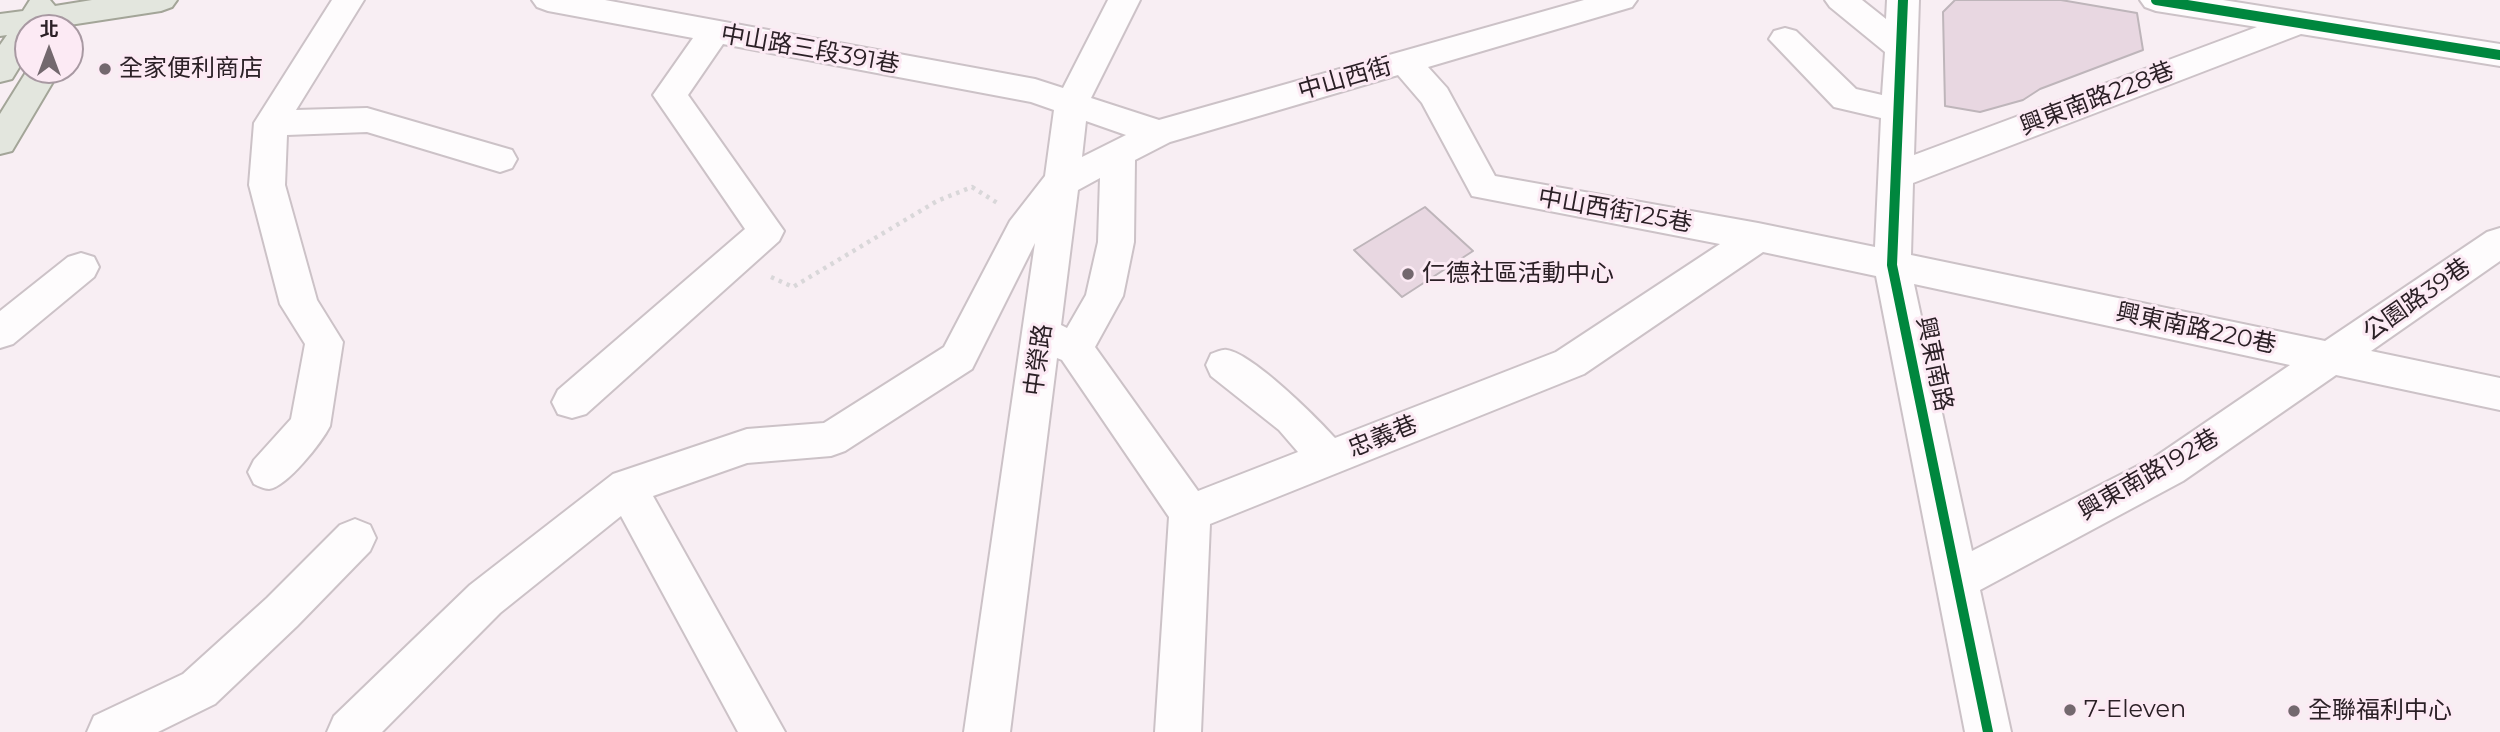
<!DOCTYPE html>
<html>
<head>
<meta charset="utf-8">
<style>
	body { margin:0 }
	#map { position:relative; width:2500px; height:732px; overflow:hidden; background:#f8eef3; font-family:Montserrat,"Noto Sans TC",sans-serif }
	canvas { display:block }
	.north { position:absolute; left:14px; top:14px; width:70px; height:70px; box-sizing:border-box; background:#fceaf4; border:2px solid #a899a2; border-radius:50%; rotate:0deg; font-size:19px; font-weight:700; line-height:28px; text-align:center; color:#2b2026 }
	.north::after { content:''; display:block; margin:auto; width:24px; height:32px; background:#73686e; clip-path:polygon(50% 0,100% 100%,50% 72%,0 100%) }
</style>
</head>
<body>
<div id="map">
<canvas width="2500" height="732"></canvas>
<div class="north">北</div>
</div>
<script>
const ctx = document.querySelector('canvas').getContext('2d');
ctx.lineJoin = 'round';
function fillPath(path, color) { ctx.fillStyle = color; ctx.fill(path, 'evenodd'); }
function stroke(path, color, width, dash) { ctx.strokeStyle = color; ctx.lineWidth = width; ctx.lineCap = dash ? 'butt' : 'round'; ctx.setLineDash(dash || []); ctx.stroke(path); }
function label(font, color, halo, rows, align = 'center') {
  ctx.font = font + ' Montserrat,"Noto Sans TC",sans-serif'; ctx.lineWidth = 6; ctx.setLineDash([]); ctx.textBaseline = 'middle'; ctx.strokeStyle = halo; ctx.fillStyle = color; for (const [text, x, y, turn = 0] of rows) {
    ctx.save(); ctx.translate(x, y); ctx.rotate((+turn || 0) * Math.PI / 180); ctx.textAlign = isNaN(turn) ? turn : align; if (halo) ctx.strokeText(text, 0, 0); ctx.fillText(text, 0, 0); ctx.restore();
  }
}
const building = new Path2D(`
	M1955,0H2061L2137,13L2143,50L2040,89L2023,100L1980,112L1945,106L1943,12Z
	M1425,207L1473,251L1402,297L1354,250Z`);
fillPath(building, '#e8d7e1');
stroke(building, '#beb5ba', 2);
const minor = new Path2D(`
	M332,0H364L296,110L367,108L512,150L517,159L512,168L500,172L367,132L287,135L285,185L317,300L343,342L330,426C322,442 287,487 269,489C265,489 258,486 254,484L248,472L254,460L291,419L305,344L280,304L249,185L254,123Z
	M532,0H605L1035,79L1063,88L1108,0H1140L1091,98L1159,120L1584,0H1637L1632,7L1428,67L1447,88L1495,176L1758,223L1875,247L1881,118L1834,107L1769,39L1774,31L1785,28L1796,31L1856,89L1882,95L1885,52L1830,7L1825,0H1862L1886,19L1887,0H1919L1914,155L2257,27L2156,11L2145,7L2140,0H2223L2500,44V66L2301,34L1913,183L1911,255L2325,341L2487,232L2500,228V261L2371,351L2500,378V410L2336,375L2183,481L1980,590L2011,732H1965L1876,276L1763,252L1584,374L1210,524L1201,732H1155L1169,517L1062,360L1057,358L1010,732H964L1035,243L972,369L845,451L831,456L747,463L653,496L785,732H738L621,516L500,613L382,732H327L334,716L470,585L613,474L747,429L824,423L944,347L1010,221L1045,176L1054,110L1031,102L723,44L688,95L784,231L779,241L586,414L572,418L558,414L552,402L558,390L745,229L653,95L693,38L548,11L537,7ZM1398,75L1422,103L1472,196L1720,244L1556,352L1335,438C1317,418 1253,354 1227,350C1222,349 1217,352 1211,354L1206,365L1211,376L1279,430L1298,452L1198,491L1095,347L1123,296L1134,242L1135,160L1170,142ZM1086,121L1126,135L1082,157ZM1100,178L1098,242L1086,295L1067,328L1061,325L1078,190ZM1914,284L2290,365L2155,457L1972,551Z
	M81,253L94,257L99,267L94,277L13,344L0,348V311L68,257Z
	M355,519L370,525L376,538L370,551L297,626L215,704L158,732H87L94,716L183,674L267,598L340,525Z`);
const major = new Path2D(`
	M30,0H50L55,6L92,0H177L172,7L161,11L50,28H28V53L12,79L0,82V45L7,35L0,36V14L23,11Z
	M28,69L60,70L12,151L0,154V114Z`);
stroke(minor, '#ccc2c7', 4);
stroke(major, '#a3a598', 4);
stroke(new Path2D(`
	M771,277L793,287L937,201L972,187L999,204`), '#d9d7d9', 4.5, [3.5, 5]);
fillPath(minor, '#fefcfd');
fillPath(major, '#e3e6de');
stroke(new Path2D(`
	M1903,0L1892,265L1988,732
	M2156,0L2500,55`), '#00873e', 10);
for (const [x, y, r, color] of [
	[105,69,7,"#73686e"],
	[1408,274,7,"#73686e"],
	[2070,710,7,"#73686e"],
	[2294,711,7,"#73686e"]
]) { const dot = new Path2D(); dot.arc(x, y, r, 0, 2 * Math.PI); ctx.fillStyle = color; ctx.fill(dot); stroke(dot, '#fceaf4', 2.5); }
label('24px', '#2b2026', '#fceaf4', [
	["中山路三段391巷",810,50,10],
	["中山西街",1345,79,-16],
	["興東南路228巷",2097,99,-21],
	["中山西街125巷",1615,211,10],
	["公園路39巷",2417,300,-35],
	["興東南路220巷",2196,329,12],
	["中榮路",1039,360,-82],
	["興東南路",1934,364,78],
	["忠義巷",1383,437,-22],
	["興東南路192巷",2149,475,-30]
]);
label('24px', '#2b2026', '#fceaf4', [
	["全家便利商店",119,69],
	["仁德社區活動中心",1422,274],
	["7-Eleven",2084,710],
	["全聯福利中心",2308,711]
], 'left');
</script>
</body>
</html>
